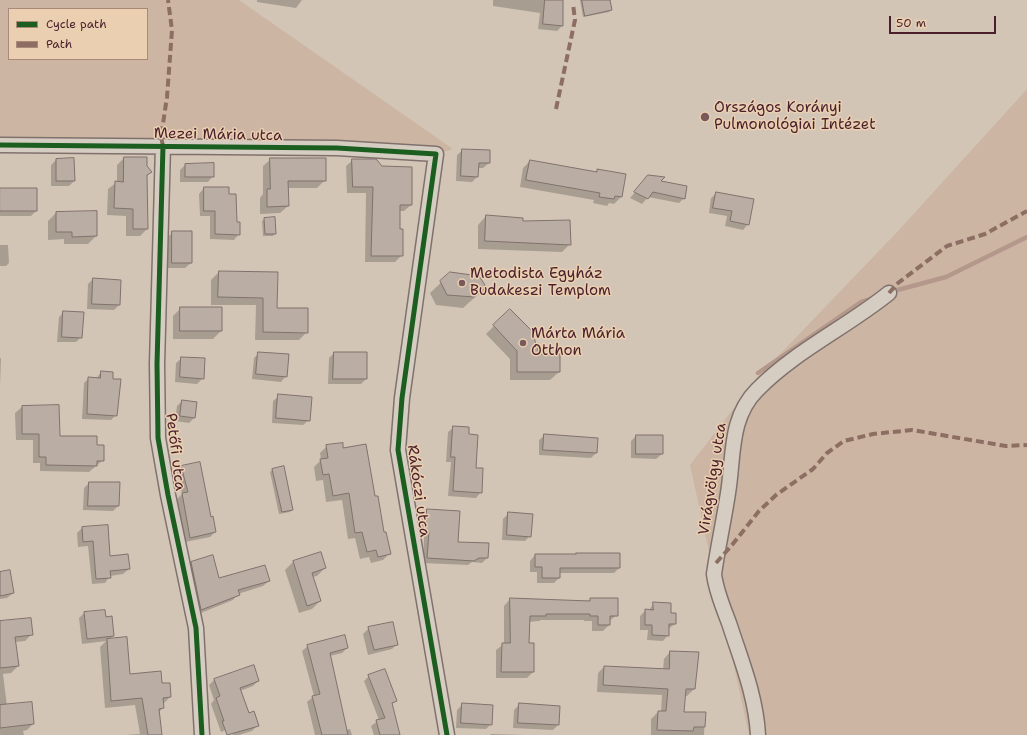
<!DOCTYPE html>
<html>
<head>
<meta charset="utf-8">
<style>
	body { margin:0 }
	#map { position:relative; width:1027px; height:735px; overflow:hidden; background:#d3c5b6; font-family:"Shantell Sans",sans-serif }
	canvas { display:block }
	.legend { position:absolute; left:8px; top:8px; width:140px; height:52px; box-sizing:border-box; background:#ead0b1; border:1px solid #aa897b; margin:0; padding:5px 7px; list-style:none; font-size:12px; color:#4a1f2b }
	.legend li { display:flex; align-items:center; gap:8px; height:20px }
	.legend b { width:20px; border:1px solid #aa897b }
	.scale { position:absolute; left:889px; top:16px; width:107px; height:18px; box-sizing:border-box; border:2px solid #4a1f2b; border-top:0; padding-left:5px; font-size:12px; line-height:14px; white-space:nowrap; color:#4a1f2b; -webkit-text-stroke:3px #ead0b1; paint-order:stroke }
</style>
</head>
<body>
<div id="map">
<canvas width="1027" height="735"></canvas>
<ul class="legend">
<li><b style="height:5px;background:#1b5e20"></b>Cycle path</li>
<li><b style="height:5px;background:#8d6e63"></b>Path</li>
</ul>
<div class="scale">50 m</div>
</div>
<script>
const ctx = document.querySelector('canvas').getContext('2d');
ctx.lineJoin = 'round';
function fillPath(path, color) { ctx.fillStyle = color; ctx.fill(path, 'evenodd'); }
function stroke(path, color, width, dash) { ctx.strokeStyle = color; ctx.lineWidth = width; ctx.lineCap = dash ? 'butt' : 'round'; ctx.setLineDash(dash || []); ctx.stroke(path); }
function label(font, color, halo, rows, align = 'center') {
  ctx.font = font + ' "Shantell Sans",sans-serif'; ctx.lineWidth = 3; ctx.setLineDash([]); ctx.textBaseline = 'middle'; ctx.strokeStyle = halo; ctx.fillStyle = color; for (const [text, x, y, turn = 0] of rows) {
    ctx.save(); ctx.translate(x, y); ctx.rotate((+turn || 0) * Math.PI / 180); ctx.textAlign = isNaN(turn) ? turn : align; if (halo) ctx.strokeText(text, 0, 0); ctx.fillText(text, 0, 0); ctx.restore();
  }
}
fillPath(new Path2D(`
	M0,0H239L453,149L436,154L0,145ZM9,9H147V59H9Z
	M1027,89V735H749L690,465L757,378L898,231Z`), '#ccb6a3');
fillPath(new Path2D(`
	M257,0H302L296,8L257,2Z
	M493,0H562V26L557,31L538,29L540,13L493,6Z
	M580,0H609L611,10L609,12L583,17Z
	M463,150L489,151V163L483,168H478L477,177L472,182L456,181L457,155Z
	M124,158L146,166L151,172L146,177L147,229L140,236H126V216L107,215L108,189L117,182V165Z
	M271,159L325,180L317,188H287L288,206L280,213L260,214V198L263,194V166Z
	M56,160L74,181L69,186H51V165Z
	M353,160L411,205L404,211H399L402,255L395,262H365L366,193H347L346,166Z
	M530,161L595,172L598,170L621,197L614,204L609,203L607,206L593,203L594,200L520,187L523,168Z
	M185,165L213,176L208,182H180V170Z
	M646,180L660,182L684,198L679,203L648,197L642,204L630,198Z
	M204,188L236,223L239,234L234,240L210,239V216H200L199,194Z
	M0,189L36,211L31,216H0Z
	M717,193L748,224L743,230L725,226L727,216L709,213L711,198Z
	M56,213L96,236L88,244H64V239L48,240V221Z
	M486,216L522,222L570,244L562,252L478,249V225Z
	M265,219L275,233L273,236H263L262,221Z
	M173,232H191V263L185,268H167L168,237Z
	M0,245H8L9,263L6,266H0Z
	M219,272L276,273V309L307,332L299,340H255L256,305H211V280Z
	M451,273L483,290L463,308L436,305L430,293Z
	M93,279L119,305L114,310L87,309L88,284Z
	M181,308L221,331L213,339H173V316Z
	M510,310L539,355L559,372L550,380H510V359L486,334Z
	M64,312L81,337L76,342H57L59,317Z
	M259,353L286,376L281,382L252,379L254,358Z
	M334,353L366,379L361,384H328L329,358Z
	M0,358H1L0,387Z
	M182,358L203,378L197,384L175,382L176,363Z
	M101,372L116,415L111,420L82,419L84,383L89,378L96,379Z
	M279,396L309,420L303,425L272,423L273,401Z
	M182,401L194,418L189,423L175,421L177,406Z
	M58,406L59,437L96,446L103,460L89,472L40,471V463H33V440H16L15,413L22,407Z
	M454,427L468,435L481,492L476,498L448,496L451,462H446L448,432Z
	M545,435L596,453L591,458L539,455V440Z
	M636,436L662,454L656,459L631,458V441Z
	M327,446L343,449L374,497L390,553L383,560L371,563L369,557L360,559L355,538L348,539L342,500L326,502L323,480L316,481L314,467L321,460L320,453Z
	M199,463L210,518L215,532L210,537L185,542L177,499L182,494L177,472L182,467Z
	M272,470L292,510L290,512L279,514L270,472Z
	M89,483H119L118,506L113,511L83,510L84,488Z
	M427,510L457,543L487,558L482,563L472,562L468,565L423,563L424,537H421L422,515Z
	M509,513L530,536L525,541L502,540L503,519Z
	M82,528L109,557L129,569L123,574L110,576L105,583L92,584L88,546L78,547L77,533Z
	M320,553L325,568L317,576L312,577L320,601L312,609L299,613L285,570L293,562Z
	M535,555L619,568L614,573H559V578L554,583H537V572H530V561Z
	M191,562L218,579L269,581L263,586L238,594L233,600L196,615L186,568Z
	M0,573L13,593L7,598L0,599Z
	M510,599L588,601L591,599L617,615L609,621V625L603,631H592V621H584V620H541L539,621L528,622V644L533,672L527,678H496V650L504,644V606Z
	M654,603L670,614L675,624L668,629V635L663,641L647,640L648,630H640V616L646,610H649Z
	M84,613L105,618L113,636L109,640L129,675L161,684L170,697L163,704V708L159,712L161,735H125L140,734L135,705L105,708L100,647L106,641L82,644L79,618Z
	M0,622L32,634L25,641L15,642L18,666L11,673L3,674L7,706L33,724L27,730L23,731L24,735H0Z
	M369,628L397,644L392,649L368,655L363,634Z
	M308,646L347,648L342,653L330,656L346,730L350,729L352,735H315L307,702L314,696L302,651Z
	M670,652L694,689L687,696L684,695L683,713H705L704,735H651V719L658,712H661L662,695L597,692L598,673L604,667L663,670L664,659Z
	M369,676L396,701L391,705L399,735H374L371,726L379,720L364,681Z
	M214,680L258,681L253,686L240,691L248,714L258,725L252,731L239,735H233L228,729L221,732L211,704L214,700L209,685Z
	M463,704L491,724L486,729L456,728L457,710Z
	M520,704L558,725L553,730L513,728L514,710Z
	M491,734L524,735H490Z`), '#0003');
stroke(new Path2D(`
	M890,292L946,277L1027,237
	M758,373L861,302L874,298`), '#b4988b', 4.5);
const building = new Path2D(`
	M545,0H563V26L543,24Z
	M582,0H610L612,10L585,16Z
	M462,149L490,150V163H479L478,177L461,176Z
	M124,157H147V166L152,172L147,175L148,229H133V209L114,208L115,181L123,182Z
	M74,158L75,181H56V159Z
	M270,158H326V181H288L289,206L267,207V189H270Z
	M352,159H376L382,166L412,167V205H400V229H403V256H371L373,187H353Z
	M530,160L597,172V169L626,174L622,197L615,196L614,199L599,197L600,193L526,180Z
	M214,163V177H185V164Z
	M648,175L665,177L661,181L687,186L685,199L653,192L648,199L634,192Z
	M204,187H229V194H236L237,222H240V235L215,234V211H204Z
	M0,188H37V211H0Z
	M716,192L754,199L749,225L730,221L732,211L713,208Z
	M97,211V236L72,237V232H56V212Z
	M486,215L523,218V221L570,220L571,245L485,241Z
	M275,217L276,234H265L264,218Z
	M172,231H192V263H172Z
	M219,271L278,272L277,308H308V333L263,332V298L218,297Z
	M450,272L479,276L485,285L484,290L474,297L447,295L440,281Z
	M93,278L121,280L120,305L92,304Z
	M180,307H222V331H180Z
	M510,309L532,331L539,354H560V372H517V351L493,325Z
	M63,311L84,312L82,338L62,337Z
	M258,352L289,354L287,377L256,374Z
	M334,352H367V379H333Z
	M181,357L205,358L204,379L180,377Z
	M101,371L113,372V379H121L117,416L87,414L88,377L100,378Z
	M278,394L312,397L310,421L276,418Z
	M182,400L197,402L195,418L180,416Z
	M59,405L60,436H97V445H104V461H97V466L46,465V457H39V434H22V406Z
	M453,426L469,427V434L478,435L476,468H483L482,493L453,491L455,457H451Z
	M544,434L598,438L597,453L543,450Z
	M636,435H663V454H636Z
	M343,443V448L366,444L375,496H378L384,532H386L391,554L378,557L376,550L367,552L362,532L355,533L349,493L333,496L329,474L323,475L320,459L328,458L326,445Z
	M200,462L211,517L213,516L216,532L190,538L182,493L188,492L181,466Z
	M284,466L293,510L282,512L272,469Z
	M89,482H120L119,506H88Z
	M427,509L460,511L458,542L489,543L488,558H479L474,561L427,558L429,532H426Z
	M508,512L533,514L531,537L507,535Z
	M108,525L110,556L128,554L130,569L110,571L111,578L96,579L93,541L83,542L82,527Z
	M321,552L326,568L312,573L321,601L307,606L293,561Z
	M576,553H620V568H560V578H542V567H535V554H576Z
	M213,555L219,578L265,565L270,581L238,590L240,595L201,610L191,562Z
	M10,570L14,593L0,596V572Z
	M510,598L590,601V598H618V616H610V625H598V616H590V614H546V616H530L529,643H534V672H501L502,643H510Z
	M653,602L671,603V613H676V624H669V636L652,635V625H645V609L653,610Z
	M105,610L106,617L112,616L114,636L87,639L84,612Z
	M31,618L33,635L15,637L19,666L0,668V621Z
	M393,622L398,645L374,650L368,627Z
	M345,635L348,648L330,653L348,735H322L312,696L320,694L307,645Z
	M127,637L130,674L161,671L162,683H170L171,697L163,698L164,708L159,709L162,735H148L142,698L111,701L107,639Z
	M670,651L699,652L695,689H686L684,712H706L705,727H694L693,731L657,730L658,711H666L668,689L603,685L604,666L669,669Z
	M254,665L259,681L240,688L249,713L254,711L259,726L227,735L222,721H224L216,698L220,696L214,679Z
	M385,669L397,701L392,703L400,735H380L376,720L385,718L368,675Z
	M32,702L34,724L0,728V705Z
	M462,703L493,705L492,725L461,723Z
	M519,703L560,706L559,725L518,723Z`);
fillPath(building, '#baaea4');
stroke(building, '#80716d', 1);
const street = new Path2D(`
	M0,145L337,148L436,154L402,398L398,450L447,735
	M163,146L157,364L158,438L168,495L196,628L202,735
	M758,735C756,696 741,660 729,623C723,607 716,591 714,574C718,546 724,520 728,493C734,457 729,418 757,390C795,351 847,327 889,293`);
stroke(street, '#80716d', 17);
stroke(street, '#d6cdc2', 14);
stroke(new Path2D(`
	M556,109L575,20L573,4
	M163,146L161,137L167,97L172,30L168,0
	M889,293L898,283L947,246L985,234L1027,211
	M716,563L732,545L759,511L776,495L813,469L827,453L844,441L873,434L912,430L1006,446L1027,445`), '#8d6e63', 4, [8, 4]);
stroke(new Path2D(`
	M0,145L337,148L436,154L402,398L398,450L447,735
	M163,146L157,364L158,438L168,495L196,628L202,735`), '#1b5e20', 5);
for (const [x, y, r, color] of [
	[705,117,5,"#7a595c"],
	[462,283,4,"#7a595c"],
	[523,343,4,"#7a595c"]
]) { const dot = new Path2D(); dot.arc(x, y, r, 0, 2 * Math.PI); ctx.fillStyle = color; ctx.fill(dot); stroke(dot, '#ead0b1', 1.5); }
label('15px', '#4a1f2b', '#ead0b1', [
	["Országos Korányi",714,108],
	["Pulmonológiai Intézet",714,125],
	["Metodista Egyház",470,274],
	["Budakeszi Templom",470,291],
	["Márta Mária",531,334],
	["Otthon",531,351]
], 'left');
label('15px', '#4a1f2b', '#ead0b1', [
	["Mezei Mária utca",218,135,1],
	["Petőfi utca",175,452,83],
	["Virágvölgy utca",713,479,-81],
	["Rákóczi utca",418,491,82]
]);
</script>
</body>
</html>
